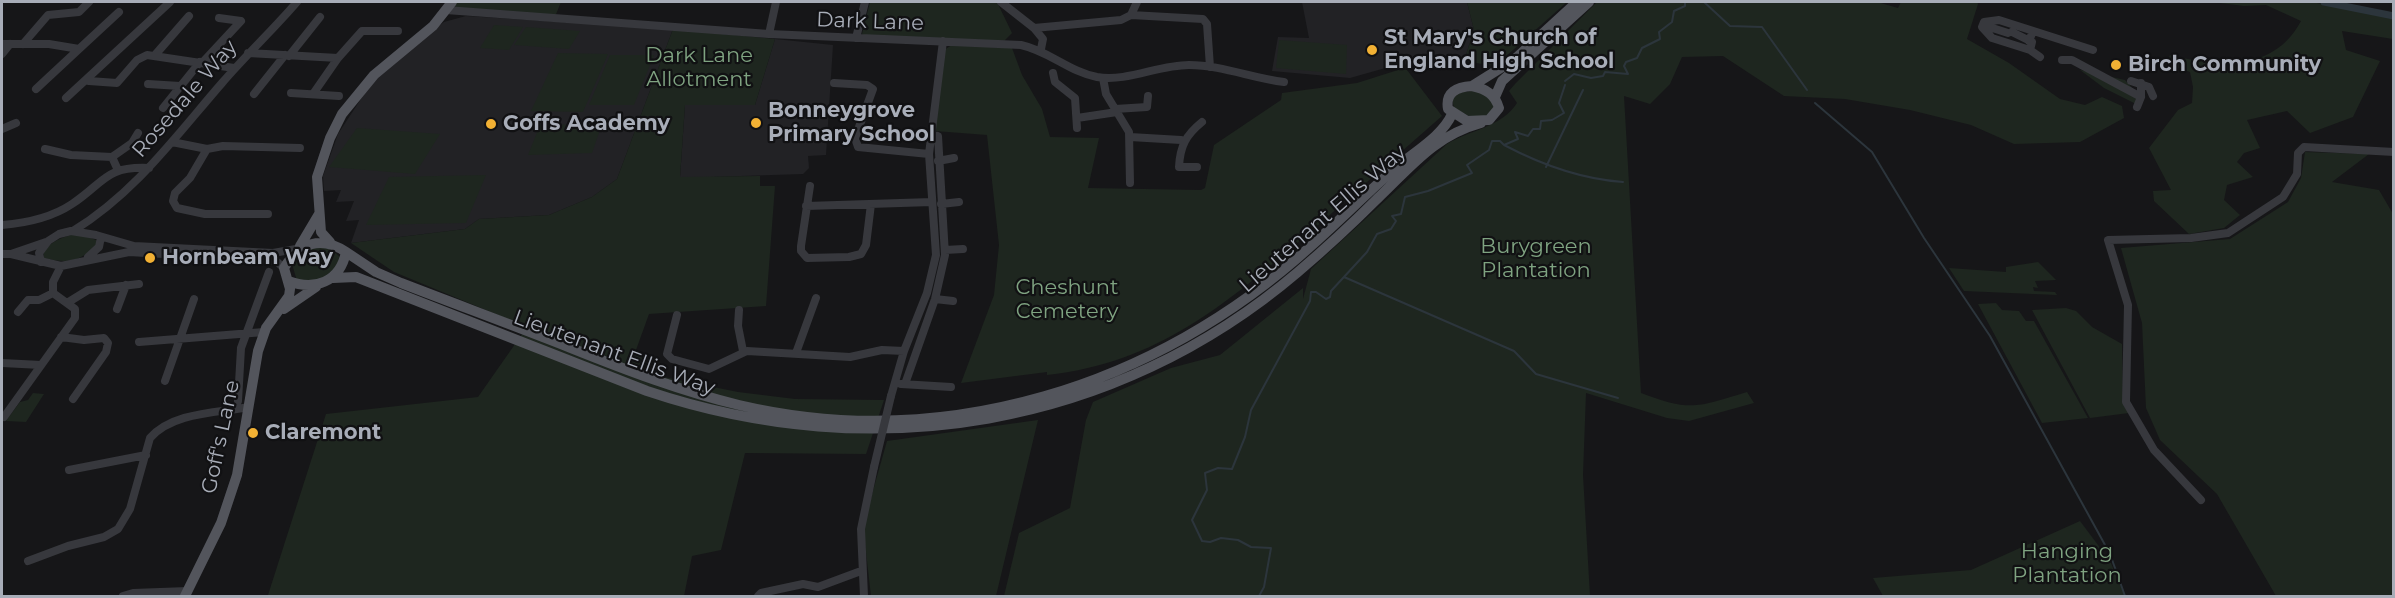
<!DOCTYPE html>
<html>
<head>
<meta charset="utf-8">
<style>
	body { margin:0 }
	#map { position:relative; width:2395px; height:598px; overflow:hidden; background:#161618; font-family:Montserrat,sans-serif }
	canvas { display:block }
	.frame { position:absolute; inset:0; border:3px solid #a8adb8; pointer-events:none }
</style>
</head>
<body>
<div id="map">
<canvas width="2395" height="598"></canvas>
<div class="frame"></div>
</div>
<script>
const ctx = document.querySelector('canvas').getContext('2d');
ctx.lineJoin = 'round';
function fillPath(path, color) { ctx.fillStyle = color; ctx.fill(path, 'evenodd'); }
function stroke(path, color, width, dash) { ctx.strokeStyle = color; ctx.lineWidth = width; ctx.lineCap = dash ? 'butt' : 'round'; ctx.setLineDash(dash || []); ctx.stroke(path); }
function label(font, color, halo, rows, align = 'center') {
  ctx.font = font + ' Montserrat,sans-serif'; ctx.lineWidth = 4.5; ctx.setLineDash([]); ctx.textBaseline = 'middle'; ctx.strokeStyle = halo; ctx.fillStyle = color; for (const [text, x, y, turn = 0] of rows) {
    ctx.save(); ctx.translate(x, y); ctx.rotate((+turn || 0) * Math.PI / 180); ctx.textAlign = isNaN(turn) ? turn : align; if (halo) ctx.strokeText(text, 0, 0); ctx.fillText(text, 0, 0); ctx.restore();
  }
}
fillPath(new Path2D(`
	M1302,2H1467L1474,30L1464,61L1396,65L1350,78L1272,71L1278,37L1309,38Z
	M466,16L673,29L617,179L592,197L549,215L479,219L465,229L351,243L359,220L346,221L354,201L336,202L341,190L324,191L323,176L338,134L376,76L444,22Z
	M775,39L833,45L826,155L808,156L809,168L803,174L680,178L685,105H755Z`), '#222225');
fillPath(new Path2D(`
	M457,2H561L554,19L457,8L454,6Z
	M870,2H997L1012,33L1004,41L864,35L862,34Z
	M1467,2H1567L1495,66L1464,61L1474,30Z
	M1597,2H1877L1898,8L1901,2H1977L1978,4L1967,39L2009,63L2060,99L2085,105L2102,97L2122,106L2124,118L2080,142L2014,144L1971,125L1910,110L1845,99L1784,96L1723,56L1682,57L1670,84L1650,104L1624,96L1641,393C1691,412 1697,407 1747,392L1754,403L1689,421L1667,418L1586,393L1583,475L1590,596H1004L1019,533L1070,508L1086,420L1093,402L1171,368L1220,355L1303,288V299L1311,269L1447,144C1470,130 1502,127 1517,103L1509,91L1515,84Z
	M2212,2H2312L2391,18L2393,20V39L2342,31L2346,50L2380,61L2353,117L2310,133L2287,111L2247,120L2260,148L2244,153L2237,162L2253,177L2227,185L2224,200L2240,215L2224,228L2189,234L2154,201L2153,191L2171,190L2149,148L2178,110L2192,103L2193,87L2190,72L2167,64L2170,55C2219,67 2274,72 2301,21L2266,5L2244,6Z
	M494,25L523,27L509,50L480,48Z
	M526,27L580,31L569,49L514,45Z
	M673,29L775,39L755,105H685L680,177L760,176V186H775L766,306L649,314L636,350L662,365L659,376L738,392L795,399L884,400L866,454L745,453L721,550L692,556L684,596H253L268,595L326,414L478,397L527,327L394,272L351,243L465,229L479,219L549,215L592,197L617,179Z
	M1279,40L1347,45L1346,74L1276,68Z
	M952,45L1012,48L1022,75L1042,109L1050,137L1099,138L1088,188L1201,190L1205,188L1214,145L1281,100L1282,93L1357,83L1398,70H1407L1442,116C1397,155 1353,195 1308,234C1226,304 1158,363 1047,375V372L961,383L994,295L999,245L987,135L935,131L944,50Z
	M558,53L608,54L583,112L531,111Z
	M610,55H654L634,105H589Z
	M2080,70L2125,80L2137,93L2136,104L2104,88Z
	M1480,90L1495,105L1488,116L1472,118L1454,108L1452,99L1456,93Z
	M602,124L592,153L528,155L540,125Z
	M357,128L440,134L415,174L329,167Z
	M2305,152L2369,154L2332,182L2379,190L2393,214V596H2276L2217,494L2160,440L2146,408L2142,323L2121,248L2230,239L2288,202L2301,178Z
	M486,175L466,223L366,225L389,177Z
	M78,233L96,240V245C81,262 66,264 44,258L43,252C52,240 64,237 78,233Z
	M328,246L340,257L341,263L321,280L297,281L292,264L304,249Z
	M2038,262L2056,280L2035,281L2038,288L2033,287L2034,291L2055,292L2057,295L1964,291L1949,268L2006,272V267Z
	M1996,303L2002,310L2019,311L2026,321H2034L2088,418L2042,423L1978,304Z
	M2066,308L2076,311L2092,327L2122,344L2123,399L2129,413L2090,418L2032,310Z
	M33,393L44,394L26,422L6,421L20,402L28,400Z
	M1038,420L996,596H871L863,526L887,441Z
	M2080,521L2110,561L2125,596H1883L1873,578L1971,570Z`), '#1e261f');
stroke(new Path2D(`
	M1704,2L1730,26L1762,27L1807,90
	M1565,81L1574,74L1591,78L1603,76L1605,72L1628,74L1624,66L1626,62L1637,58L1642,48L1660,39L1659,32L1672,22L1674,11L1685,6V2
	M1815,103L1872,152L1924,238L1990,336L2110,554L2125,596
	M1504,145C1542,165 1580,179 1623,182
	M1546,167L1583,90
	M1344,277L1514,351L1536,374L1618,398
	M1259,596L1264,587L1271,548L1251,547L1238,540L1221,538L1210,542L1202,541L1192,520L1207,490L1205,473L1218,468L1232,469L1245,437L1251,410L1310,301L1311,292H1316L1326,299L1330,297L1331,291L1367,252L1377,234L1391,229L1396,221L1392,216L1401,214L1405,197L1428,191L1472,173L1467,165L1489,150L1492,141H1500L1504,145L1518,139L1515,132L1528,136L1533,129H1540L1541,121L1552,120L1564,113L1559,103L1565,85`), '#2c353c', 2);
stroke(new Path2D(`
	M2324,2L2394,16`), '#2c353c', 7);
stroke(new Path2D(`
	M1001,2L1034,28L1043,39L1041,49
	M446,10L769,34L1021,45C1049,51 1070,72 1097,77C1128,82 1158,65 1189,65C1221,65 1252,78 1284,82
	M1131,15L1203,19L1207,24L1210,67
	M1983,25L2008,33
	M1034,28L1121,20L1131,15L1137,2
	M2033,31L2029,41L2032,42L2030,50L1992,38L1982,27L1984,22L1999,20L2093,50
	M2012,32L2028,40
	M769,34L776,2
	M856,38L865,2
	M2,44H49L79,49L36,89
	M23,44L48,15L79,12L89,2
	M79,49L119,12
	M2030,50L2040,57
	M248,53L338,58L362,31H398
	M2,54L10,44
	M155,55L189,16
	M289,56L320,17
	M2062,60H2072L2141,97
	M202,63L241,21L219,18
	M1053,73L1055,82L1075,98L1077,128
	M1103,78L1106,94L1129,132L1130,183
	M89,81L117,83L137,60L147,55L234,68
	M2131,81L2149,87L2153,96
	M834,83L867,85L873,89L855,138L858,147L929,154
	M148,84L180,86
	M291,93L339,96
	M254,94L285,55
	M313,94L338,58
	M66,98L170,2
	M2137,107L2141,97V83
	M163,108L200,62
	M1115,109L1147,107L1148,96
	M1077,118L1117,112
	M2,129L16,123
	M1130,137L1181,140
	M172,142L207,149L190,178L175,193L173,201L177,208L205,214H268
	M45,149L71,155L112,157L117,168
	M207,149L223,146L300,148
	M112,157L132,143L138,133
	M938,161L954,158
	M1197,167H1179C1180,146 1186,135 1202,122
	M810,186L801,246V251L807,258L849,257L861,254L866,245L871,204
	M941,204L959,202
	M806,206L932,202
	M2,225C27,223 51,218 72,204C105,182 105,166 149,168
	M73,231C135,193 175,137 222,83C246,55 273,30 297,2
	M945,250L963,249
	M2,254H11L46,242
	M11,254L61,266L129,252L268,260L276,261L284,268
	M88,257L99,247L101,237
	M41,262L39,253L48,241L59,234L71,231L96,235L134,246L273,253L296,249
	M935,299L953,301
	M67,303L88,290L139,284
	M117,309L126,285
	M739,310L738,326L743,351
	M18,312L28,300H39L53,293
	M677,315L667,354L672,359L709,369L747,351L850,357L882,350L904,351
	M61,337L84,340L104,338L108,343L106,352L73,399
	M139,342L264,332
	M796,353L816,298
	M2,363L41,365
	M165,381L194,299
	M901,384L951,387
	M905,384L935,299L945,255L938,136L931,134
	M891,396L904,351L927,293L936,255L929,154L943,41
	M238,401L241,348L269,272
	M4,417L75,318V309L53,293V282L61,266
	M69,470L146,455
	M2201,500L2154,450L2126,402L2128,305L2108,240L2191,238L2228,233L2283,197L2297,174L2298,153L2304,147L2394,152
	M28,561L68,546L104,537L118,529L130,509L150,438C173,412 217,413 249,407
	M123,596L133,593L188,591
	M758,596L761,593L803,584L818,587L861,571
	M864,596L861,529L874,467`), '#37383d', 8);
stroke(new Path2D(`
	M1472,86C1486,89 1495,94 1499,108L1489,120L1467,121L1448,109C1445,92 1457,87 1472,86Z
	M1472,86L1515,59L1577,2
	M1495,97L1502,81L1589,2
	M330,242L321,232L317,177L330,138L342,114L374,75L433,26L452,2
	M300,246L319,214
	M346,252L376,272L401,283C458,305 515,326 571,348C626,370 681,391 739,405C945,453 1156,387 1311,246C1339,221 1365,195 1393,170C1412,153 1442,137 1452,114
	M333,278L356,277L647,391C873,467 1115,428 1298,272C1325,249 1352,224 1377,199C1411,167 1434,136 1481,123
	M284,309L316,287
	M185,596L221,523L237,475L258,351L266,328L289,296L290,289L284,268C299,243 321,235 346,252C340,282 315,291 288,281`), '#53555c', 10);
stroke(new Path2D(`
	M874,467L891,396`), '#37383d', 8);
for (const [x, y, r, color] of [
	[1372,50,6,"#f2b134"],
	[2116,65,6,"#f2b134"],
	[756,123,6,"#f2b134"],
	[491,124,6,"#f2b134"],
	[150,258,6,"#f2b134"],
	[253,433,6,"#f2b134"]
]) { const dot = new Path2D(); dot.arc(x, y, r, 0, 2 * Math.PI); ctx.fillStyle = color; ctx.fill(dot); stroke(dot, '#111113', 2); }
label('21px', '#a8adb8', '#111113', [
	["Dark Lane",870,22,2],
	["Rosedale Way",185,99,-49],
	["Lieutenant Ellis Way",1323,219,-41],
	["Lieutenant Ellis Way",614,353,20],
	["Goff's Lane",221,437,-78]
]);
label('bold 21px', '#a8adb8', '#111113', [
	["St Mary's Church of",1384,38],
	["England High School",1384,62],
	["Birch Community",2128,65],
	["Bonneygrove",768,111],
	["Primary School",768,135],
	["Goffs Academy",503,124],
	["Hornbeam Way",162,258],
	["Claremont",265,433]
], 'left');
label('21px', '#7fa381', '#111113', [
	["Dark Lane",699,56],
	["Allotment",699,80],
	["Burygreen",1536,247],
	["Plantation",1536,271],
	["Cheshunt",1067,288],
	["Cemetery",1067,312],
	["Hanging",2067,552],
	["Plantation",2067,576]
]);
</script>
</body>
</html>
